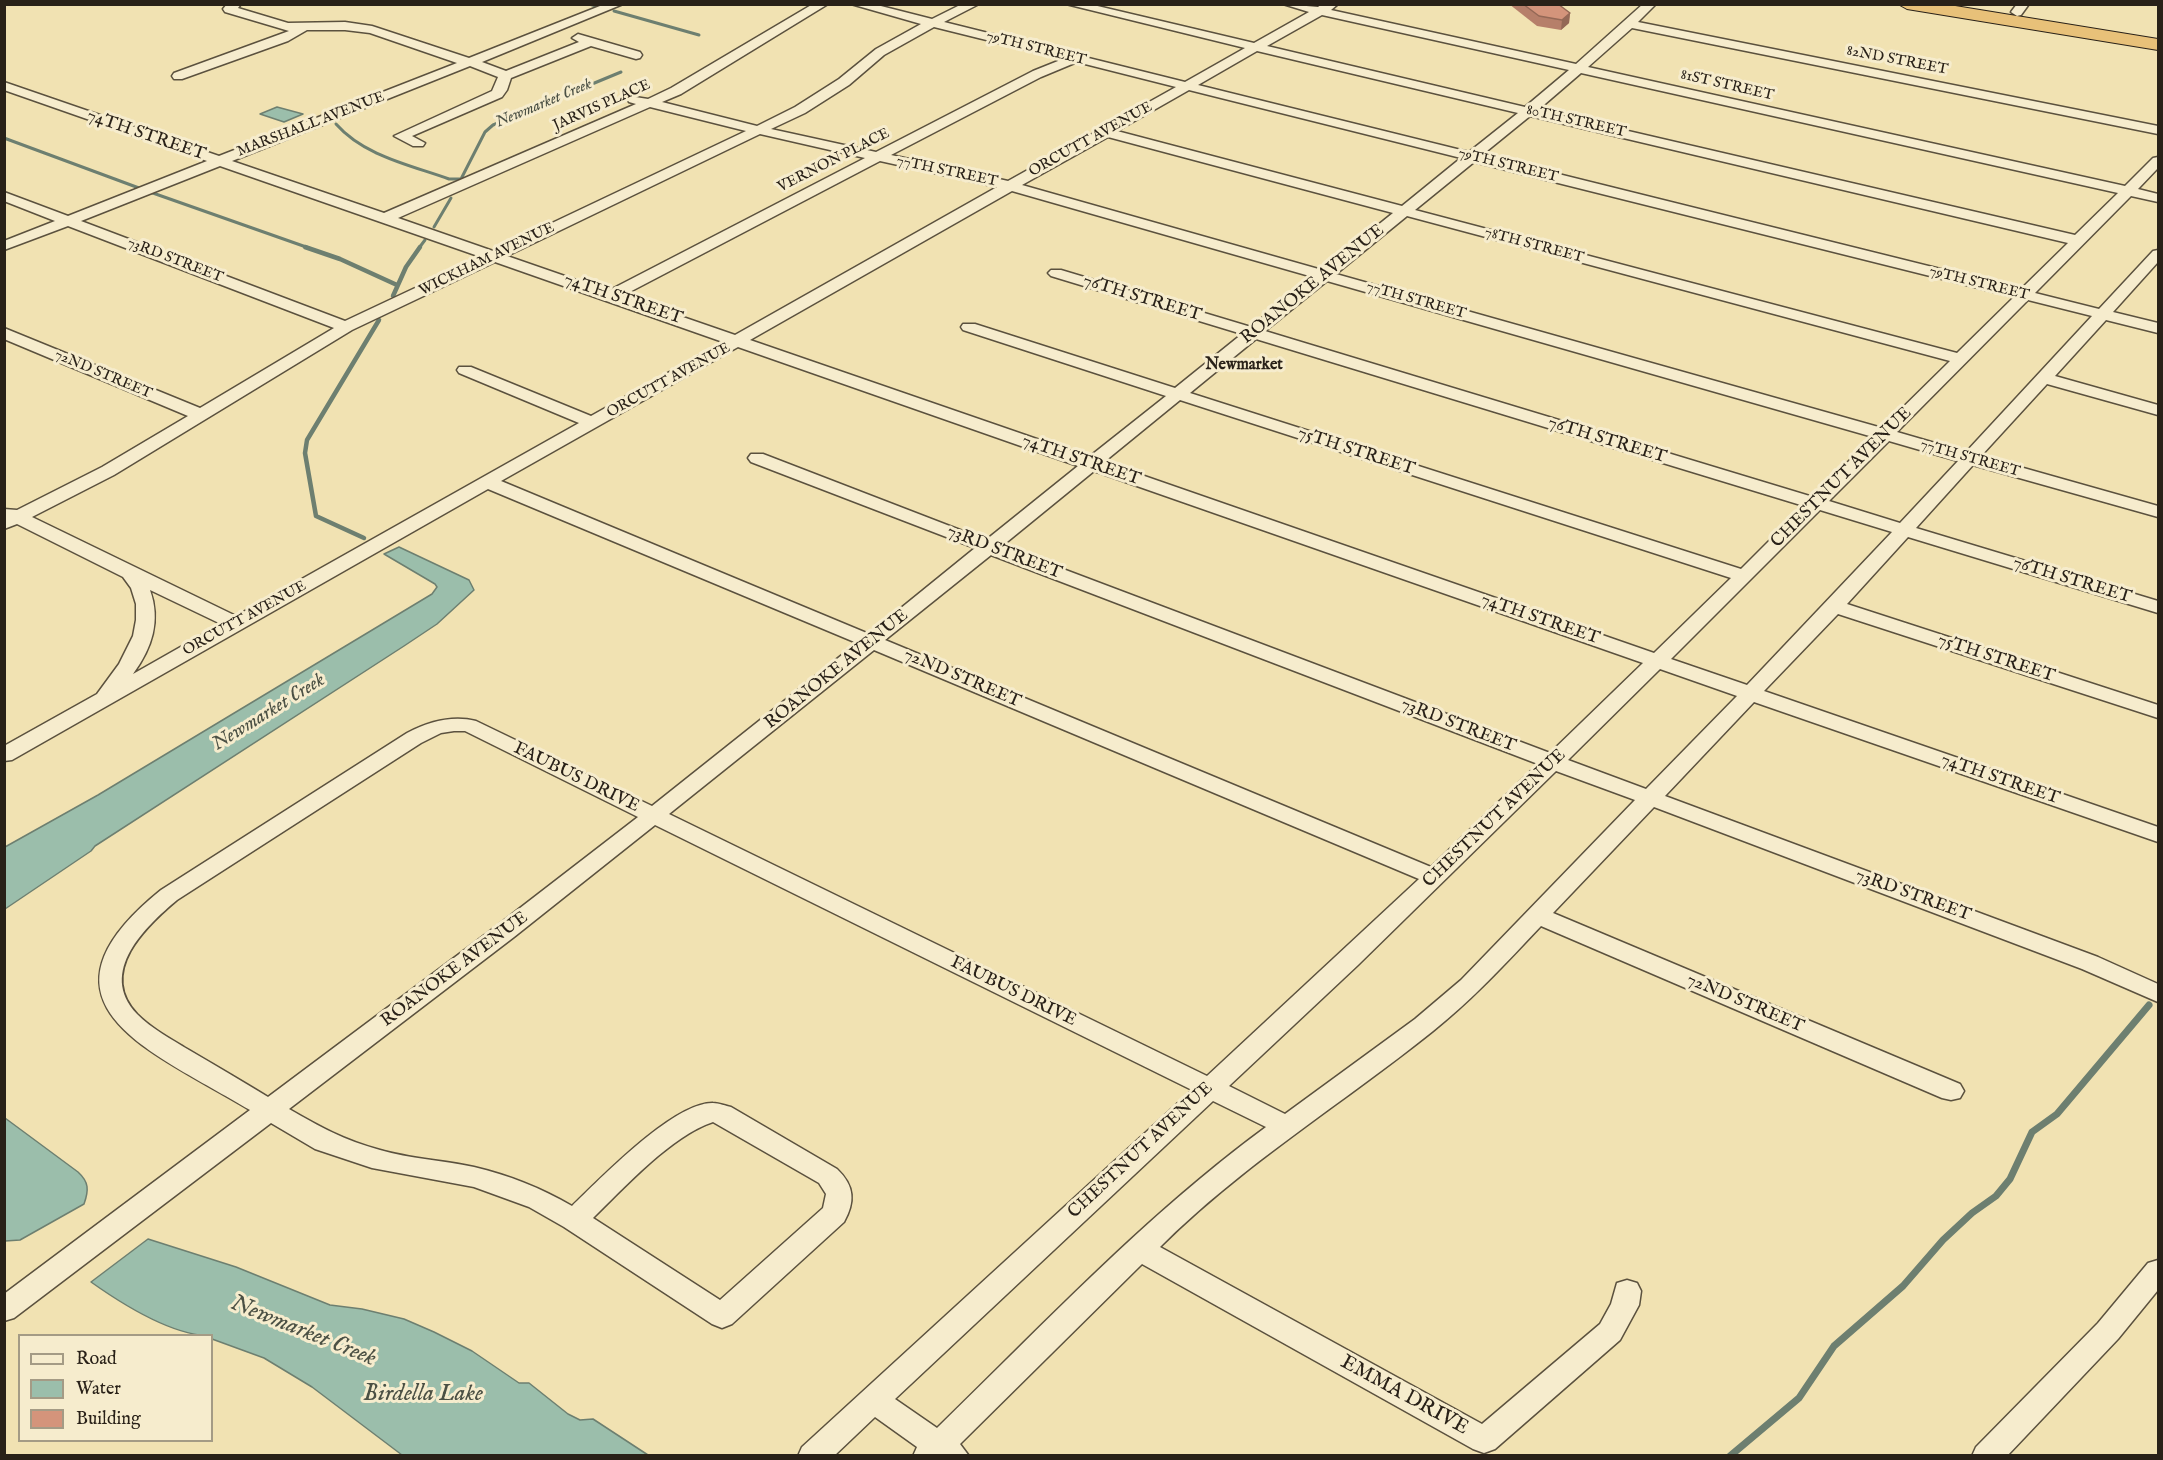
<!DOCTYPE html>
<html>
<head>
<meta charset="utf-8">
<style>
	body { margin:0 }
	#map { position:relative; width:2163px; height:1460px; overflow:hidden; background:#f1e2b2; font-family:"IM FELL English",serif }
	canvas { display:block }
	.frame { position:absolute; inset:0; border:6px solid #292118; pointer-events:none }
	.legend { position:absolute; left:18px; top:1334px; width:195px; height:108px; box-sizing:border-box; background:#f6eccd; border:2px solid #a49b85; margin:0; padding:8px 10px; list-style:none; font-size:18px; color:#292118 }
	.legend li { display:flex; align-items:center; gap:12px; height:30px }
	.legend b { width:30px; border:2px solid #a49b85 }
</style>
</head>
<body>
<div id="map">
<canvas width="2163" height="1460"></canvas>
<div class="frame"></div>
<ul class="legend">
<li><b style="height:8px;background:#f6eccd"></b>Road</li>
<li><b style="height:16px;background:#9bbeab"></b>Water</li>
<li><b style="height:16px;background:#d4947b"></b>Building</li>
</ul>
</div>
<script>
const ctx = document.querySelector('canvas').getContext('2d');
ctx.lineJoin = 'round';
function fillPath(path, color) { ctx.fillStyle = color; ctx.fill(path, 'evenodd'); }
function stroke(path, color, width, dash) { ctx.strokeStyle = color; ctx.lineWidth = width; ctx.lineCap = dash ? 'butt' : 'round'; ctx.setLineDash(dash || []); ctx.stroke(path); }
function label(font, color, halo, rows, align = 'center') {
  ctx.font = font + ' "IM FELL English",serif'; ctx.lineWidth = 6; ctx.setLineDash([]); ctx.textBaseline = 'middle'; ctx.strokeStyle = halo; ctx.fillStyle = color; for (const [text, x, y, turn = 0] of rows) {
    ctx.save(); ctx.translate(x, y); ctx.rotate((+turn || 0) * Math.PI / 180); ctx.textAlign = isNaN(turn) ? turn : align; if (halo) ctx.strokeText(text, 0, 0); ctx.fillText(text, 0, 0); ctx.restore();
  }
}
const water = new Path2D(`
	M277,107L303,114L284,122L260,114Z
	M399,547L469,580L474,590L437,624L404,646L95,846L91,851L5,909V847L98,795L432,594L437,587L435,584L384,554Z
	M5,1118L78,1172C89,1182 89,1190 84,1204L20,1240L5,1241Z
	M148,1239L236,1267L330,1305L362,1309L404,1319L434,1332L472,1351L519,1383H529L568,1414L580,1420L593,1419L648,1455H402L312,1387L264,1358L212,1339V1336C173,1336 122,1304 91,1282Z`);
fillPath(water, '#9bbeab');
stroke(water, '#6d7f70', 1.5);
stroke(new Path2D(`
	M589,4L596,6
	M614,11L699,35
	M336,124C364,156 410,165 449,179H461L485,132L493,125L621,72
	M4,138L139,188
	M150,192L309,248
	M434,227L451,198
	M419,248L425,240`), '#6d7f70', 3);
stroke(new Path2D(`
	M305,247L340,259L397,285
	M393,296L406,267L420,247
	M364,538L316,516L305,453L307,440L379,320`), '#6d7f70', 4.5);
stroke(new Path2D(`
	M1730,1456L1799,1398L1834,1346L1903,1286L1943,1240L1972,1213L1996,1196L2010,1179L2032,1132L2057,1114L2149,1005`), '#6d7f70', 7);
const minor = new Path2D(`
	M227,4H241L238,8L288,23L345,22L372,26L469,58L605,4H623L482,62L506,71L579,42L572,38L578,34L640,52L642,55L640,58L636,59L591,46L511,78L507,90L502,97L412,136L425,143L423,146H413L394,136L492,91L498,77L470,66L232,161L384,213L636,104L629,102L627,99L629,96L648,99L671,88L813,4H828L681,94L662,102L757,126L795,107L839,79L876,49L921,24L851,4H873L932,19L962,4H979L944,22L1185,82L1245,48L1066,4H1089L1254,43L1309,12L1283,4L1318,7L1322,4H1338L1331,10L1576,64L1643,4H1656L1638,22L2158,126V134L1632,28L1588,67L2125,186L2153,158L2158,157V168L2138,189L2158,194V202L2131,196L2035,293L2099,309L2153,251L2158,250V262L2113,312L2158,323V333L2106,320L2055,376L2158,405V415L2047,384L1981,456L2158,506V517L1973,465L1916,528L2158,601V613L1908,537L1847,604L2158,705V718L1838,614L1764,691L2158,827V842L1754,702L1665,796L2098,957L2158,984V1002L2082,969L1654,807L1553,913L1960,1084L1964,1091L1960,1098L1951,1100L1942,1098L1541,926C1506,963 1472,1000 1433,1031C1342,1104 1242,1165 1160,1247L1482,1424L1600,1324L1611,1304L1617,1283L1627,1280L1637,1283L1641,1291L1639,1305L1620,1340L1495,1449L1484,1453L1473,1449L1142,1264L960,1444L969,1456H913L917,1447L875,1417L834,1456H798L802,1447L1192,1090L655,825L514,937L289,1109C320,1127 344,1140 380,1150C410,1159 443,1160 474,1167C508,1175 541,1188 572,1206C600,1179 674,1102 713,1103C719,1103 726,1106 731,1107L837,1169C855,1186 855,1202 844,1222L732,1324L722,1328L712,1324L564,1227L529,1207L474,1187L372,1168L315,1149L271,1123L14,1318L4,1321V1294L250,1110C152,1051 20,1004 161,890L407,733C428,722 452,715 476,721L652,806L857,643L488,489L12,760L4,761V746L97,694L119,664L133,636L136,620V604L131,588L123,577L17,524L4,529V509L17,510L102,467L188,416L4,339V328L200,408L334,328L68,226L4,250V241L55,221L4,201V192L68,216L207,161L4,90V82L219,156L457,63L370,33L345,30H307L288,41L182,79H174L172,76L174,73L289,31L225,12L223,9ZM1322,15L1569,70L1525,107L1267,46ZM934,27L1063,59L1033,71L876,152L771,129L805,113L849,85L884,55ZM1257,51L1518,113L1469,152L1198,85ZM1077,62L1176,87L1008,181L891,155L1041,77ZM1581,73L2118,193L2075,235L1538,110ZM1189,90L1461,158L1402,206L1117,131ZM650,107L746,131L493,251L398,218ZM1530,116L2068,243L2021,289L1482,155ZM760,134L865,158L608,291L507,256ZM1108,137L1393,213L1322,270L1022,185ZM880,161L997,187L735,335L622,296ZM1474,162L2014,297L1957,353L1415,210ZM220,166L481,257L345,321L81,221ZM1012,191L1313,277L1251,327L1061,270H1051L1048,273L1051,276L1242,334L1175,388L975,324H963L961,327L963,330L1166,396L1089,457L750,340ZM1407,216L1950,361L1882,428L1336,274ZM495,262L723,342L591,416L471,367H459L457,370L459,373L579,423L236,616L32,517L114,475L352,330ZM1327,281L1873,437L1813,497L1265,331ZM2028,300L2092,316L1966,452L1897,432ZM1256,339L1804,506L1741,569L1190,393ZM738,347L1078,466L986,540L763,454H751L748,458L751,462L975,548L869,634L501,481ZM1180,400L1731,578L1654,653L1104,462ZM1889,441L1958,461L1900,523L1829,501ZM1094,471L1643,663L1550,753L1002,546ZM1820,510L1892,532L1747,685L1671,659ZM991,555L1538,764L1431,867L885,640ZM150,590L221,624L133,674C152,648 161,621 150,590ZM874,650L1419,879L1207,1076L669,814ZM1660,669L1737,696L1646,789L1568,760ZM454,731H465L638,817L498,925L268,1097C242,1081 216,1066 189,1050C171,1039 152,1029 137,1014C97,972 146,926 177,900L421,743L441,733ZM1556,771L1635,800L1461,980L1415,1019L1285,1114L1229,1086L1358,965ZM1213,1101L1266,1127C1146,1215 1043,1325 937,1428L895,1399ZM713,1122L819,1183L826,1194L823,1208L720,1300L593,1218C623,1189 672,1135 713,1122Z
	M2017,4H2029L2021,15L2017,16L2011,12Z
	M2158,1260V1290L2118,1339L2007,1456H1972L1976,1447L2098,1323L2148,1263Z`);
const highway = new Path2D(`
	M1898,4H1943L2158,39V50L1907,9Z`);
stroke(minor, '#5b513e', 3);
stroke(highway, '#292118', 2);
fillPath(minor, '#f6eccd');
fillPath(highway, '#e8c179');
fillPath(new Path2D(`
	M1509,4H1558L1570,13L1569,23L1561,30L1537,26Z`), '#b67f6a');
fillPath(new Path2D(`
	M1570,13L1569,23L1561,30L1562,20Z`), '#946856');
const building = new Path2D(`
	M1523,4H1558L1570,13L1562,20L1539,16Z`);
fillPath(building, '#d4947b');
stroke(building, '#946856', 1.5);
label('15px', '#292118', '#f6eccd', [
	["79TH STREET",1036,49,14],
	["82ND STREET",1897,61,11],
	["81ST STREET",1727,86,13],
	["JARVIS PLACE",602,106,-24],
	["80TH STREET",1576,122,13],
	["MARSHALL AVENUE",311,125,-21],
	["ORCUTT AVENUE",1091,140,-29],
	["VERNON PLACE",834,161,-27],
	["79TH STREET",1508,166,14],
	["77TH STREET",947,172,12],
	["78TH STREET",1534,246,15],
	["WICKHAM AVENUE",487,260,-26],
	["73RD STREET",175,261,21],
	["79TH STREET",1979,284,14],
	["77TH STREET",1416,301,16],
	["72ND STREET",103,375,23],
	["ORCUTT AVENUE",669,381,-29],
	["77TH STREET",1970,459,16],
	["ORCUTT AVENUE",245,619,-29]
]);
label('italic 16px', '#4b5044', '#f6eccd', [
	["Newmarket Creek",544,104,-23]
]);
label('bold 16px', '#292118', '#f6eccd', [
	["Newmarket",1244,366]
]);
label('18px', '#292118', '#f6eccd', [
	["74TH STREET",146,136,19],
	["ROANOKE AVENUE",1313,285,-39],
	["76TH STREET",1142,299,17],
	["74TH STREET",623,300,19],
	["76TH STREET",1607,441,17],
	["75TH STREET",1356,452,18],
	["74TH STREET",1081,461,19],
	["CHESTNUT AVENUE",1842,478,-45],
	["73RD STREET",1004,553,21],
	["76TH STREET",2072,581,17],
	["74TH STREET",1540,620,19],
	["75TH STREET",1996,659,18],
	["ROANOKE AVENUE",837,670,-39],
	["72ND STREET",962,679,23],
	["73RD STREET",1458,726,21],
	["FAUBUS DRIVE",576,778,26],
	["74TH STREET",2000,780,19],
	["CHESTNUT AVENUE",1495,819,-44],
	["73RD STREET",1913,896,20],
	["ROANOKE AVENUE",455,970,-37],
	["FAUBUS DRIVE",1013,992,26],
	["72ND STREET",1745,1004,23],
	["CHESTNUT AVENUE",1141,1151,-43]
]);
label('italic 20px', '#4b5044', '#f6eccd', [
	["Newmarket Creek",269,713,-32]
]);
label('21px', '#292118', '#f6eccd', [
	["EMMA DRIVE",1404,1396,29]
]);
label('italic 24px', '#4b5044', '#f6eccd', [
	["Newmarket Creek",303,1332,22],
	["Birdella Lake",423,1395]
]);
</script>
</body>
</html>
